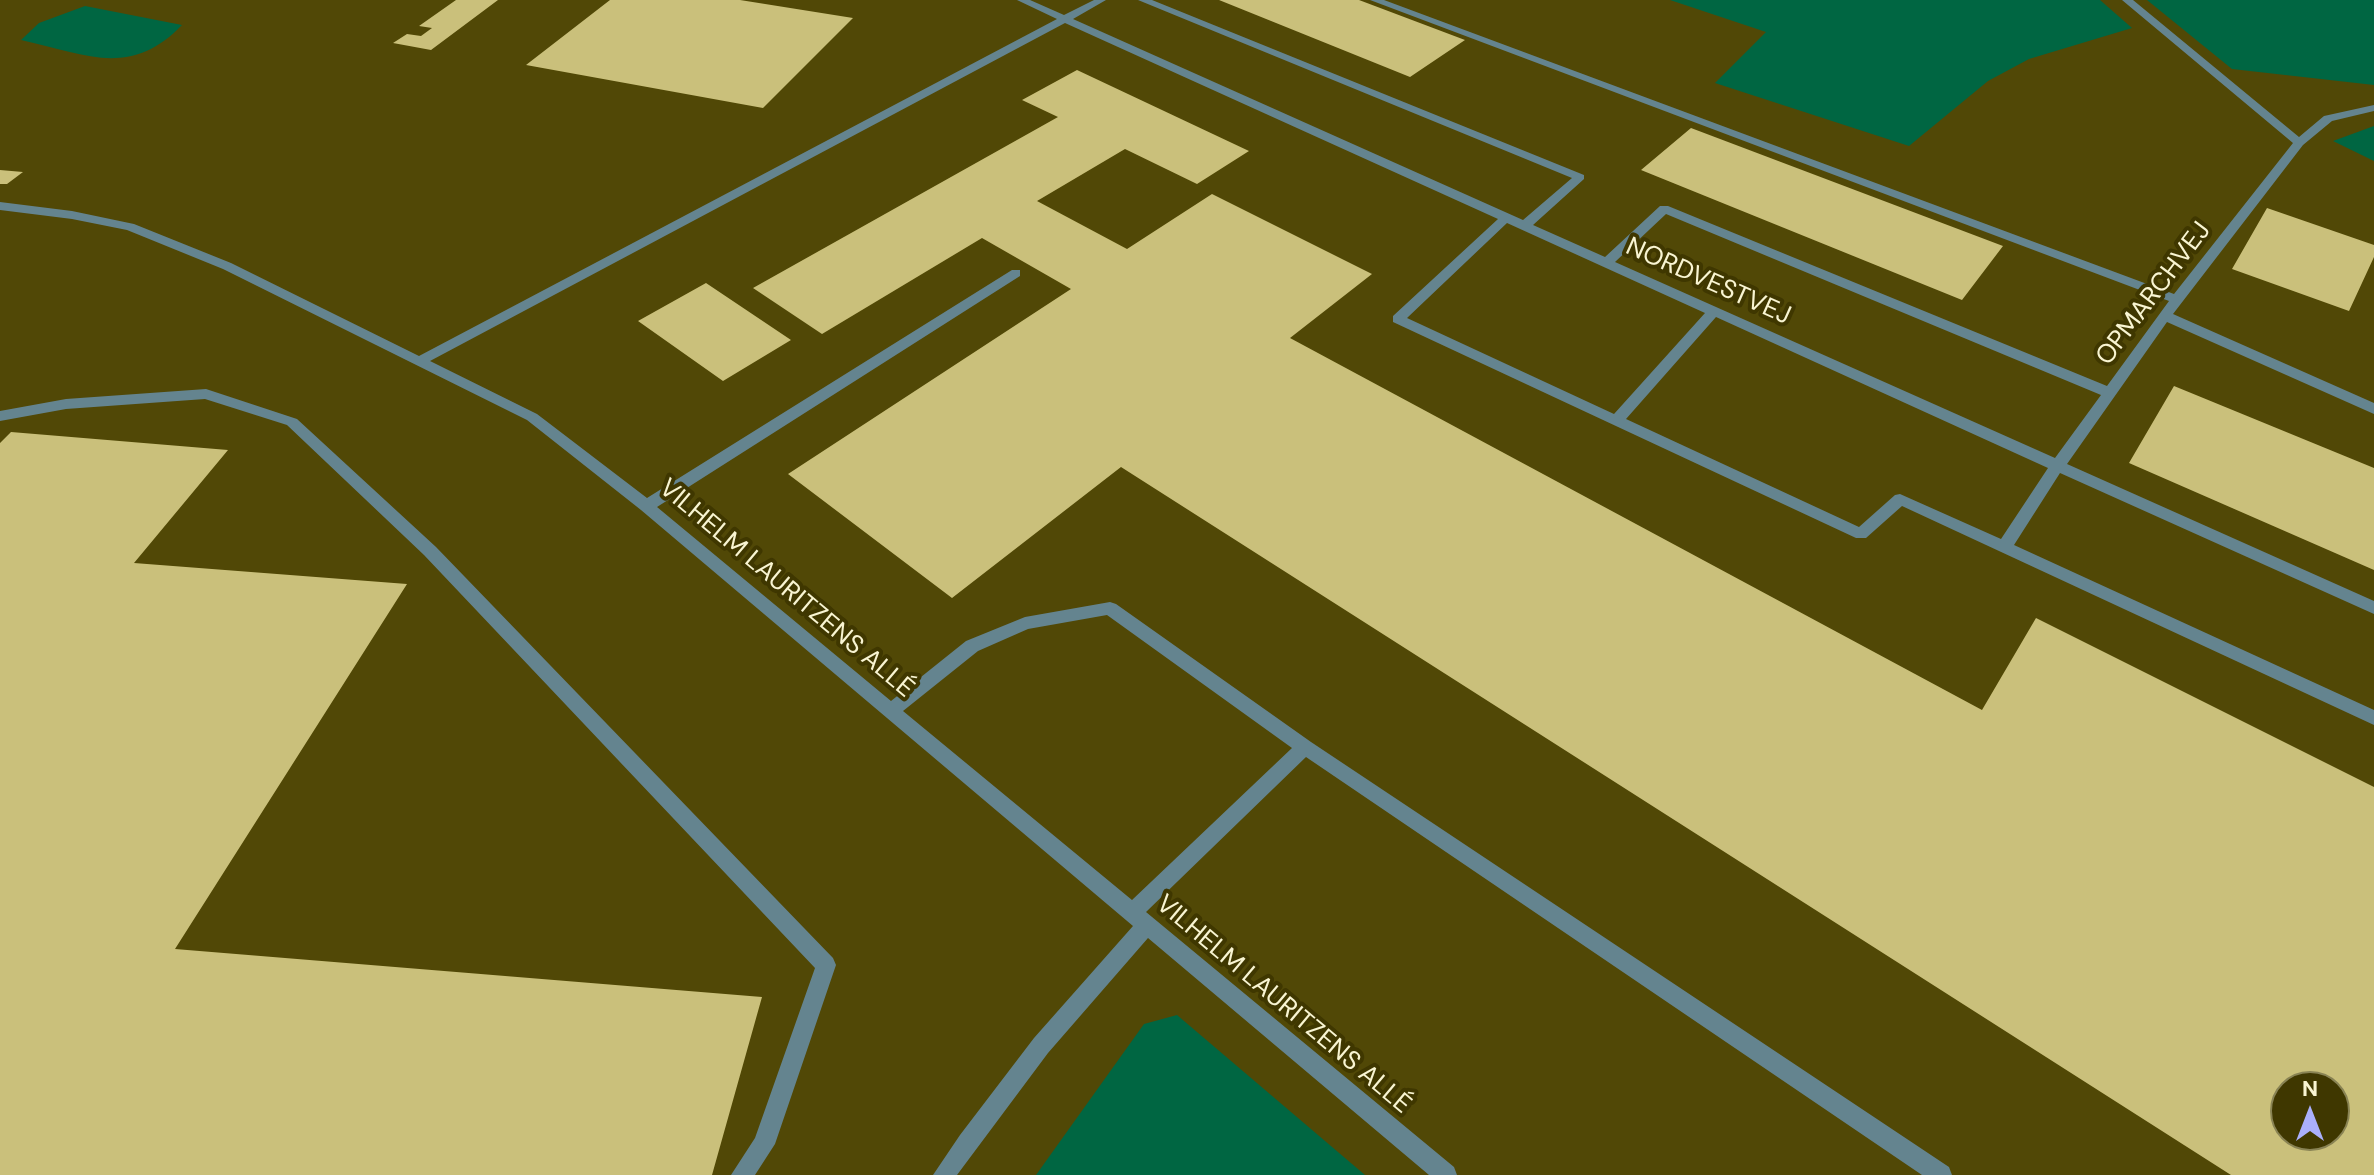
<!DOCTYPE html>
<html>
<head>
<meta charset="utf-8">
<style>
	body { margin:0 }
	#map { position:relative; width:2374px; height:1175px; overflow:hidden; background:#49410a; font-family:"DM Sans",sans-serif }
	canvas { display:block }
	.north { position:absolute; left:2270px; top:1071px; width:80px; height:80px; box-sizing:border-box; background:#3f3700; border:2px solid #898354; border-radius:50%; rotate:0deg; font-size:22px; font-weight:700; line-height:32px; text-align:center; color:#f9f5d2 }
	.north::after { content:''; display:block; margin:auto; width:28px; height:36px; background:#aaaffb; clip-path:polygon(50% 0,100% 100%,50% 72%,0 100%) }
</style>
</head>
<body>
<div id="map">
<canvas width="2374" height="1175"></canvas>
<div class="north">N</div>
</div>
<script>
const ctx = document.querySelector('canvas').getContext('2d');
ctx.lineJoin = 'round';
function fillPath(path, color) { ctx.fillStyle = color; ctx.fill(path, 'evenodd'); }
function label(font, color, halo, rows, align = 'center') {
  ctx.font = font + ' "DM Sans",sans-serif'; ctx.lineWidth = 8; ctx.setLineDash([]); ctx.textBaseline = 'middle'; ctx.strokeStyle = halo; ctx.fillStyle = color; for (const [text, x, y, turn = 0] of rows) {
    ctx.save(); ctx.translate(x, y); ctx.rotate((+turn || 0) * Math.PI / 180); ctx.textAlign = isNaN(turn) ? turn : align; if (halo) ctx.strokeText(text, 0, 0); ctx.fillText(text, 0, 0); ctx.restore();
  }
}
fillPath(new Path2D(`
	M0,0H2374V1175H0ZM2286,1087H2334V1135H2286Z`), '#514806');
fillPath(new Path2D(`
	M1670,0H2100L2132,28L2029,59L1988,81L1909,146L1715,83L1766,32Z
	M2147,0H2374V85L2232,69Z
	M85,6L182,25C130,79 85,54 21,40L39,23Z
	M2374,126V161L2333,141Z
	M1177,1015L1365,1175H1036L1144,1024Z`), '#006642');
fillPath(new Path2D(`
	M456,0H498L431,50L393,43L407,34L421,36L432,28L419,26Z
	M610,0H740L853,18L763,108L526,65Z
	M1219,0H1359L1465,40L1410,77Z
	M1077,70L1249,151L1197,184L1125,149L1037,201L1127,249L1212,194L1372,274L1290,338L1982,710L2036,618L2374,787V1175H2231L1121,467L952,598L788,474L1071,289L982,238L822,334L753,288L1058,117L1022,100ZM2286,1087H2334V1135H2286Z
	M1691,128L2003,246L1962,300L1641,170Z
	M0,170L23,172L7,184H0Z
	M2267,208L2374,245V257L2349,311L2232,269Z
	M706,283L791,340L723,381L638,321Z
	M2174,386L2374,468V570L2129,463Z
	M11,432L228,450L134,563L407,584L175,949L762,997L712,1175H0V443Z`), '#cac07b');
fillPath(new Path2D(`
	M1017,0H1030L1064,15L1094,0H1106L1073,19L1523,220L1572,178L1138,0H1152L1584,175V179L1533,225L1605,257L1660,206H1668L2107,386L2169,301L1370,0H1384L2174,294L2293,143L2122,0H2133L2299,137L2324,116L2374,105V111L2332,121L2303,145L2173,314L2374,403V414L2167,322L2067,464L2374,601V614L2060,473L2014,545L2374,710V725L1902,506L1866,538H1856L1393,322V316L1498,219L1065,23L430,361L537,414L647,498L1012,270H1020V276L657,507L891,701L966,641L1025,617L1110,602L1116,604L1311,742L1949,1167L1952,1175H1922L1306,757L1146,912L1454,1167L1457,1175H1429L1148,938L1048,1053L957,1175H933L960,1135L1034,1038L1133,926L641,510L527,420L223,269L127,230L72,219L0,210V202L72,211L134,224L231,263L419,356L1057,19ZM1666,214L2101,395L2055,458L1615,262ZM1507,223L1705,313L1614,414L1407,318ZM1716,317L2048,468L2001,539L1900,494L1895,495L1859,527L1626,419ZM1107,615L1292,748L1132,900L903,711L978,651L1028,629Z
	M206,389L297,419L436,547L833,958L836,965L775,1144L755,1175H731L755,1138L815,968L424,555L287,425L205,399L66,409L0,421V411L66,399Z`), '#64848f');
label('26px', '#f9f5d2', '#3f3700', [
	["NORDVESTVEJ",1708,282,24],
	["OPMARCHVEJ",2154,294,-53],
	["VILHELM LAURITZENS ALLÉ",786,589,40],
	["VILHELM LAURITZENS ALLÉ",1283,1005,40]
]);
</script>
</body>
</html>
